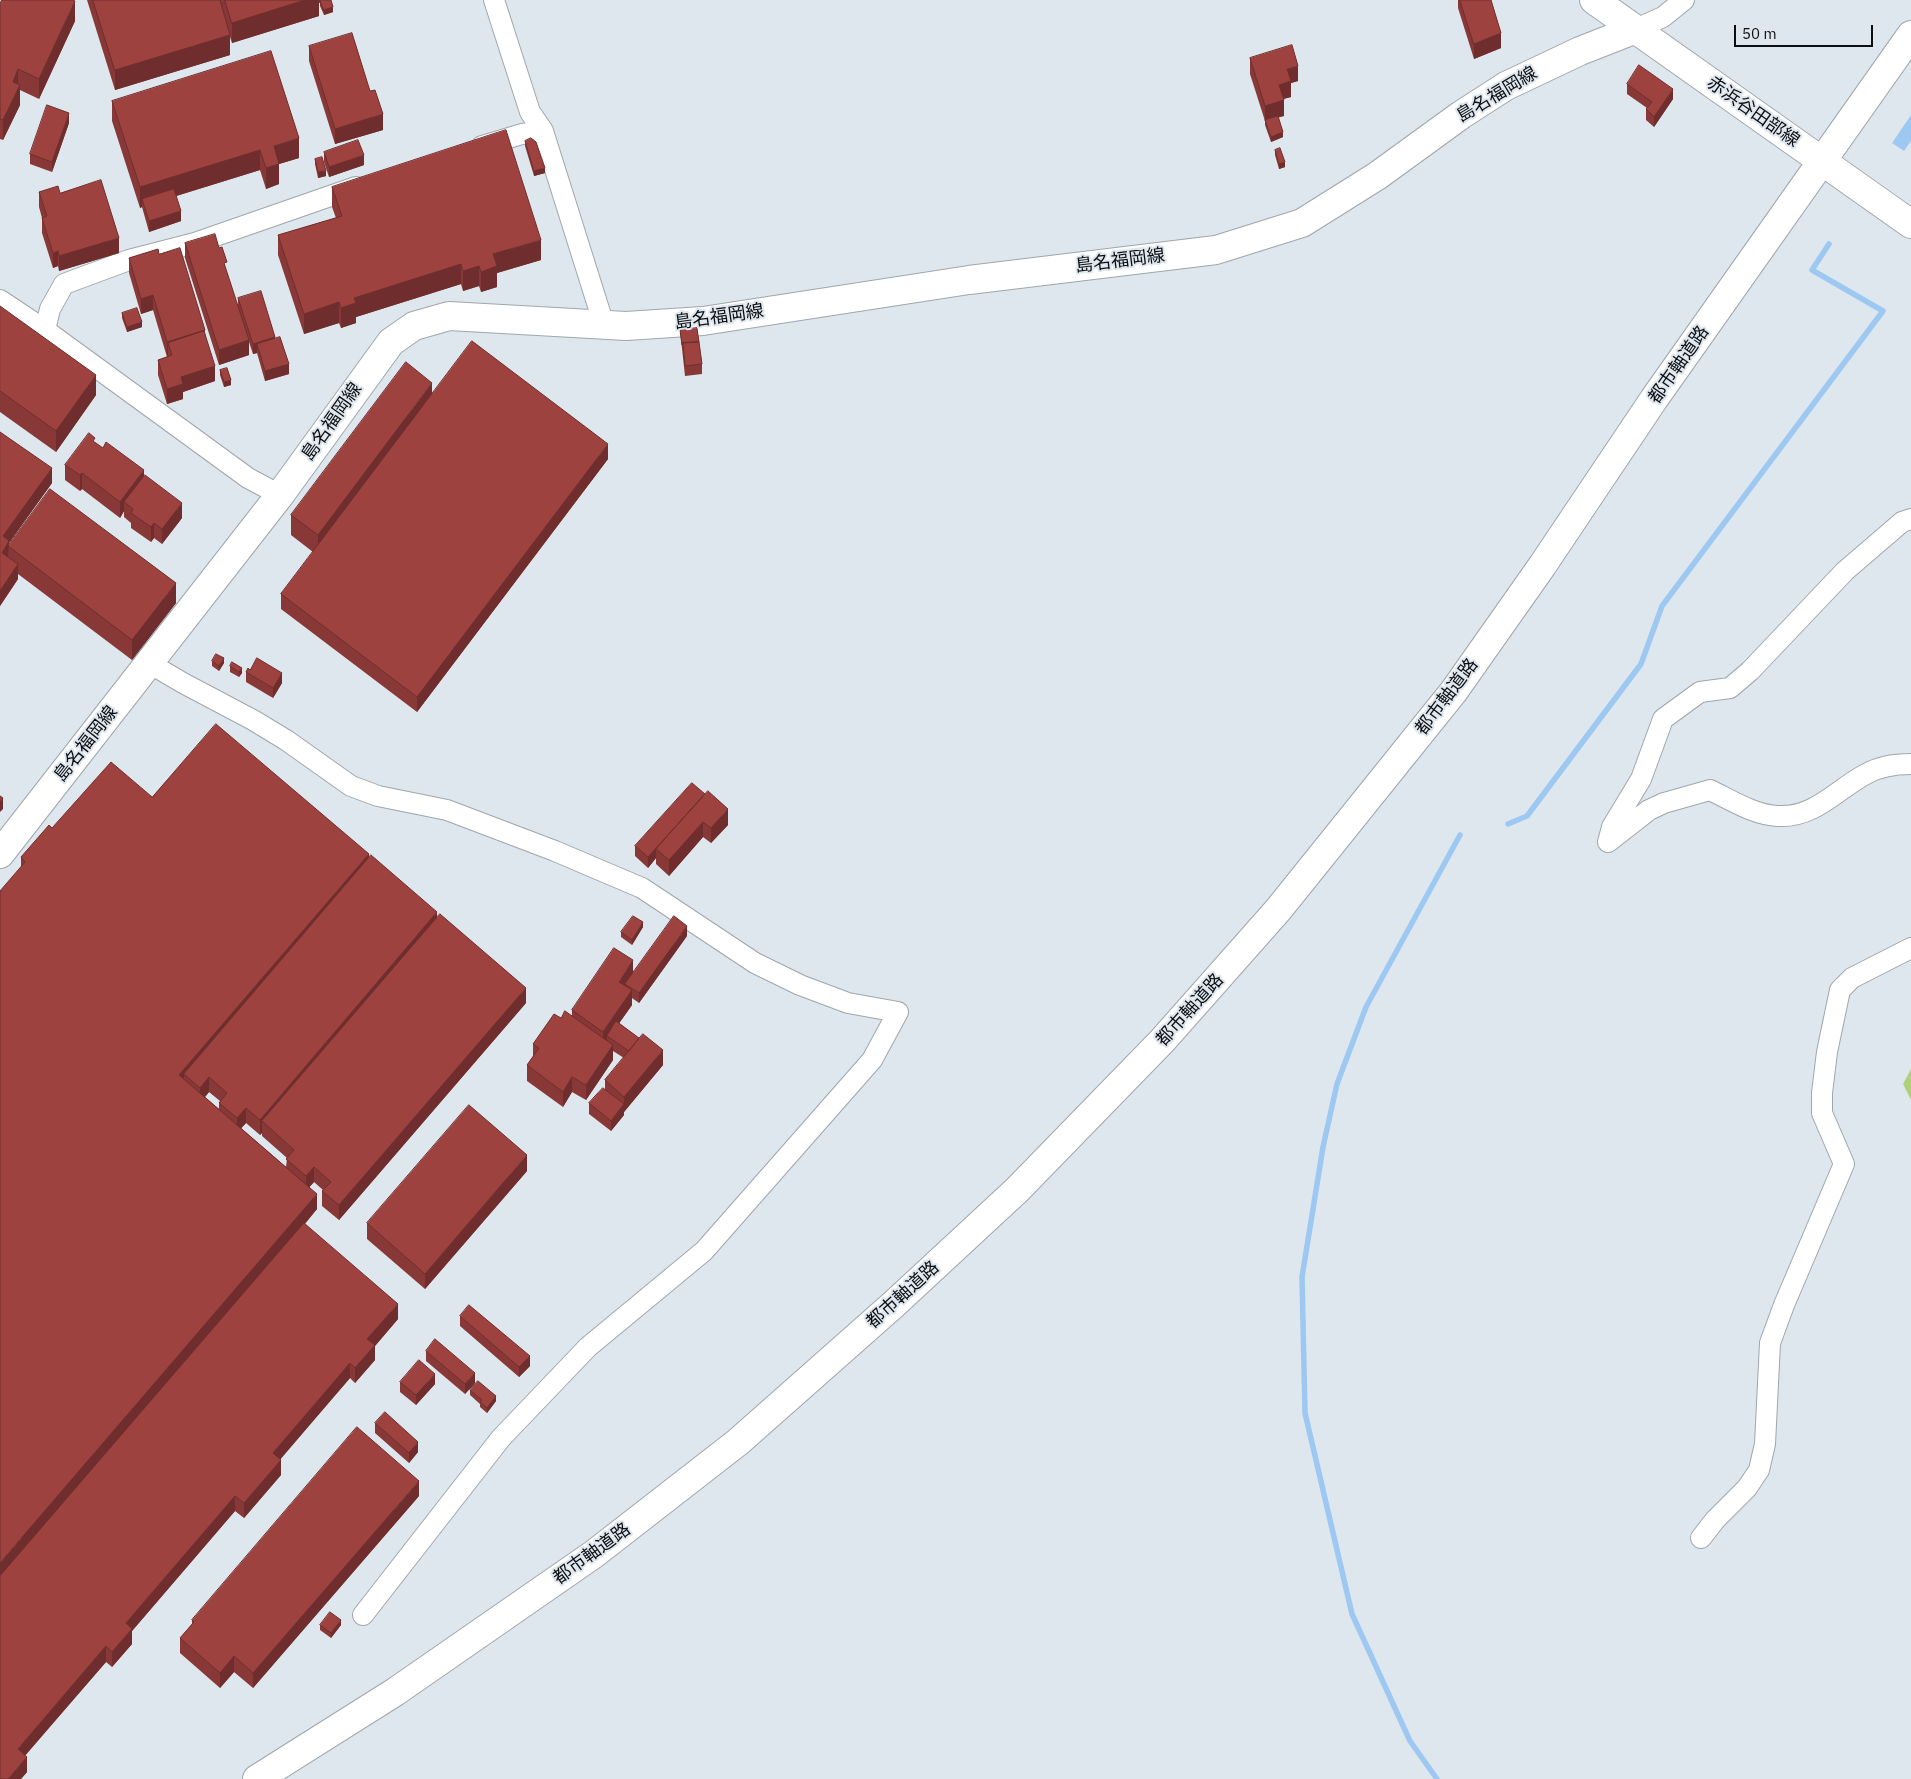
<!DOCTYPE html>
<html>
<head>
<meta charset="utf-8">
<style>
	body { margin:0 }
	#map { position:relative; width:1911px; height:1779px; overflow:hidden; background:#dfe7ee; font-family:"IBM Plex Sans",sans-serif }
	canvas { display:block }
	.scale { position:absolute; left:1734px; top:25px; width:139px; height:22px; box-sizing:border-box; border:2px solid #0c0f11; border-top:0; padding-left:6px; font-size:15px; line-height:18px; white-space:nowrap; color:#0c0f11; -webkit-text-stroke:4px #dfe7ee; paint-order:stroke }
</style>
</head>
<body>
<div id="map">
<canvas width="1911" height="1779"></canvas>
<div class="scale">50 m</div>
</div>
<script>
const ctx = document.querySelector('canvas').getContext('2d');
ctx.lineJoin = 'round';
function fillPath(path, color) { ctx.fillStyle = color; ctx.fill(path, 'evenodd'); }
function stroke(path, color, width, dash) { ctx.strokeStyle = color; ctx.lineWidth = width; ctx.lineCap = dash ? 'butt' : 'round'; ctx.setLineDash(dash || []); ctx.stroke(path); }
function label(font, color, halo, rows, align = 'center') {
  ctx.font = font + ' "IBM Plex Sans","Noto Sans JP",sans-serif'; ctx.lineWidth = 4; ctx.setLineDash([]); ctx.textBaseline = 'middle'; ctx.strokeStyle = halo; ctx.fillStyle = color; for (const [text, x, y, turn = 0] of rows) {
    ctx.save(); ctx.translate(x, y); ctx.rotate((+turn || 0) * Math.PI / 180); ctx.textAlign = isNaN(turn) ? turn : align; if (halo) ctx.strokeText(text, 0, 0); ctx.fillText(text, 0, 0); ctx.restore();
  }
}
fillPath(new Path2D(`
	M1911,1069V1100L1903,1084Z`), '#b0d17b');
fillPath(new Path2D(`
	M1911,115V141L1904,151L1892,143Z`), '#9dc8f1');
stroke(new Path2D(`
	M1508,824L1527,816L1641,664L1662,606L1883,311L1812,270L1829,244
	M1437,1779L1410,1741L1352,1614L1305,1413L1302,1277L1323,1147L1337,1084L1366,1007L1460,835`), '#9dc8f1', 5.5);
const street = new Path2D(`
	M494,0L530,112L543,131L604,325
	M1636,29L1663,17L1684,0
	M482,146L522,134L543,131
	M0,300L45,330L248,478L280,495
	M45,330L50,309L64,284L129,260L195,243L356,187
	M1911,519L1902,522L1845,571L1750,671L1730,688L1700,692L1663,719L1641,779L1612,827L1608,842L1649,810L1664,803L1710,790C1731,800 1754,815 1778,816C1815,818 1837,789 1866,774C1880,766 1896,764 1911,764
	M149,663L183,683L253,720L286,740L351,786L378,796L447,810L555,851L642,888L755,963L800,985L848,1003L898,1012L872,1060L704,1251L588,1347L501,1438L363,1615
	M1701,1538L1715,1520L1747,1488L1759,1470L1765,1444L1770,1343L1784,1305L1844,1164L1822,1113V1093L1827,1052L1840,990L1852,978L1911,948`);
const secondary = new Path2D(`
	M1594,0L1911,224
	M0,854L280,495L391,342L414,326L449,316L626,326L703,321L969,280L1216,250L1302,223L1377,176L1461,115L1506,86L1580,51L1636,29
	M257,1779L395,1692L594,1554L738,1442L894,1304L1017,1190L1162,1041L1278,910L1454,691L1542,566L1654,399L1911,35`);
stroke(street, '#9fa6ad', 22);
stroke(secondary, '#9fa6ad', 30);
stroke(street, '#fff', 20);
stroke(secondary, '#fff', 28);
fillPath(new Path2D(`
	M87,0H331L333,12L324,15L320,6V3H319V2V16L232,43L230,37V55L115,90Z
	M1458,0H1491L1501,48L1474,59L1458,8Z
	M0,4L75,21L39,99L20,90V105L3,140L0,139Z
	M309,46L383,130L335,144L309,61Z
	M1250,58L1298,81L1291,83V97L1283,99L1284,116L1278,117L1283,137L1271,142L1265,125V121L1250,74Z
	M1627,84L1673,99L1654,127L1646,120V109L1647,108L1627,94Z
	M112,101L299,158L279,164V184L266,189L260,170L176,196L181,221L149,232L142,207L140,208L112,121Z
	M69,123L52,172L30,164V154Z
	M525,141L545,173L534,176L525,146Z
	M1275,150L1285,167L1279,169L1275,155Z
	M324,152L364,165L329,177L324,162Z
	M315,159L326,176L318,178L315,164Z
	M332,187L541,260L497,273V287L481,292L479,286L463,291L461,284L356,317V323L341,328L339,323L304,334L278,255V235L336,218L332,207Z
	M39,192L60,193L119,253L59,271L58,266L53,268L42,233V218L39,207Z
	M185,243L219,248L238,307V298L275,339L289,374L265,381L257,353L253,354L249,342V355L219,365L185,258Z
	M159,254L205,333L215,381L183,392V399L167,404L158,375V360L167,357L153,310L141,314L129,273V258Z
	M0,306L96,395L56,452L0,412Z
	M122,313L142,327L127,332L122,318Z
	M680,330L702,364V374L685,376Z
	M220,370L231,385L224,387L220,375Z
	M432,393L608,459L417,712L281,609V594L313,552L291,535V515Z
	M0,432L52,483L9,543V545L176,603L132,660L18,574V579L0,606Z
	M95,443L144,476L182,518L162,544L154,538L151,542L131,528V523L124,517V511L120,518L82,489L80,491L65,480V465Z
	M212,661L224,663L219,671L212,666Z
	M230,666L242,673L239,677L230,672Z
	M246,672L282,683L273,698L246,682Z
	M692,783L728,825L711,843L703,837L669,876L656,864V858L648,868L635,856V846Z
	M152,797L369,857L437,918L526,1003L339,1220L322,1206V1191L323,1190L314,1182L309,1187L317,1209L305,1224L398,1319L375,1346V1360L355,1383L350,1378L280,1459L281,1475L244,1518L235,1511L132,1631V1644L112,1667L106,1662L25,1755L27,1772L21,1779V857L52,828ZM209,1092L220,1101L219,1103V1109L205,1097ZM246,1123L260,1135L262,1133V1136L287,1158L286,1167L241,1128Z
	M643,927L632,945L621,937V932Z
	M687,936L639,1003L632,998V1005L619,1023L639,1039L663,1065L624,1112V1115L611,1131L589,1114V1103L605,1089V1080L624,1058L613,1051V1060L586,1100L572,1092L563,1107L527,1081V1065L533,1057V1044L572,1016V1010L633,973Z
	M527,1171L425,1289L367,1239V1223Z
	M460,1316L530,1366L519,1377L460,1326Z
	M426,1351L475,1383L465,1394L426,1361Z
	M400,1382L435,1384L416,1405L400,1392Z
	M470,1390L496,1401L487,1413L480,1407V1404L470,1395Z
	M375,1423L418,1452L409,1463L375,1433Z
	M419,1496L253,1688L234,1672L220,1688L180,1653V1638L192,1624V1620Z
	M320,1625H341L331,1638L320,1630Z`), '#883937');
fillPath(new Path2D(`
	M305,0H319V16L232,43V23Z
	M75,1V21L39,99V79Z
	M333,7V12L324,15V10Z
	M1501,33V48L1474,59V44Z
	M230,35V55L115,90V70Z
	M1298,66V81L1291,83V97L1279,100V85L1287,69Z
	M18,69V88L20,85V105L3,140V120L13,82Z
	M1673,89V99L1654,127V117Z
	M1284,100V116L1265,121V106Z
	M69,113V123L52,172V162Z
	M383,114V130L335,144V129Z
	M1283,132V137L1271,142V137Z
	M299,138V158L279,164V184L266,189V168L274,146Z
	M260,150V170L144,206L142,199V207L140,208V187Z
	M364,155V165L329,177V167Z
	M1285,162V167L1279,169V164Z
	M545,168V173L534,176V171Z
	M326,171V176L318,178V172Z
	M181,211V221L149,232V221Z
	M119,238V253L59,271V256Z
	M541,240V260L497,273V287L481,292V272L493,254Z
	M58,251V266L53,268V253Z
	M461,264V284L356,317V323L341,328V308L354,298Z
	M479,266V286L463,291V271Z
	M153,295V310L141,314V299Z
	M339,302V323L304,334V314Z
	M142,322V327L127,332V327Z
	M205,330V345L168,343V356L167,357V342Z
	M275,337V347L257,344V353L253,354V344Z
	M249,340V355L219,365V350Z
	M289,364V374L265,381V371Z
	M215,366V381L183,392V399L167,404V389L181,377Z
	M96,375V395L56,452V431Z
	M231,380V385L224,387V382Z
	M432,383V403L318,555V535Z
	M608,444V459L417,712V697Z
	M52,468V483L9,543L8,557L2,553L3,536Z
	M144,470V485L124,502V511L120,518V502Z
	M82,473V489L80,491V475Z
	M182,503V518L162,544V529Z
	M154,523V538L151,542V527Z
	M18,564V579L0,606V591Z
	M176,583V603L132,660V640Z
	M224,658V663L219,671V666Z
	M242,668V673L239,677V672Z
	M282,673V683L273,698V688Z
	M705,794L656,849V858L648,868V857Z
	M3,798V809L0,812V802Z
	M728,809V825L711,843V828Z
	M703,822V837L669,876V860Z
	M369,854V869L184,1074V1084L179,1075Z
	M437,912V927L262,1121V1133L260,1135V1120Z
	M643,922V927L632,945V940Z
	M687,926V936L639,1003V993Z
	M633,960V975L625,984V988L619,982Z
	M526,988V1003L339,1220V1205Z
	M632,990V1005L609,1038L607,1036V1041L603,1047V1032Z
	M613,1045V1060L586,1100V1085Z
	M663,1050V1065L624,1112V1097Z
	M209,1077V1092L200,1103V1088Z
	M572,1077V1092L563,1107V1092Z
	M624,1104V1115L611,1131V1121Z
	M246,1108V1123L237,1133V1118Z
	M527,1155V1171L425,1289V1274Z
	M314,1167V1182L306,1191V1176Z
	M317,1194V1209L0,1578V1563Z
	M398,1304V1319L375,1346V1360L355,1383V1368L367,1339Z
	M530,1356V1366L519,1377V1367Z
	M350,1363V1378L273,1468V1453Z
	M475,1373V1383L465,1394V1384Z
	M435,1374V1384L416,1405V1395Z
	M496,1396V1401L487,1413V1408Z
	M418,1442V1452L409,1463V1453Z
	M281,1460V1475L244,1518V1503Z
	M419,1481V1496L253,1688V1673Z
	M235,1496V1511L132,1631V1644L112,1667V1652L126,1623Z
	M341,1620V1625L331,1638V1633Z
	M106,1646V1662L18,1764V1749Z
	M234,1656V1672L220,1688V1673Z
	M27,1757V1772L21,1779H8Z`), '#6f2e2d');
const building = new Path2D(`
	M2,0H72L75,1L39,79L18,69L13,82L20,85L3,120L0,119V4Z
	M93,0H220L230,35L115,70Z
	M225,0H305L232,23Z
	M320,0H331L333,7L324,10Z
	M1460,0H1491L1501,33L1474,44Z
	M352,33L370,91L375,90L383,114L335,129L309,46Z
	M1292,45L1298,66L1287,69L1291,81L1279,85L1284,100L1265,106L1250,58Z
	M271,51L299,138L274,146L279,164L266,168L260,150L140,187L112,101Z
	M1639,65L1673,89L1654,117L1646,109L1652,102L1627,84Z
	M47,105L69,113L52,162L30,154Z
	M1278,116L1283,132L1271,137L1265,120Z
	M506,130L541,240L493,254L497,266L481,272L479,266L463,271L461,264L354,298L356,303L341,308L339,302L304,314L278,235L342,216L332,187Z
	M531,138L536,142L545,168L534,171L525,141Z
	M358,140L364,155L329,167L324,152Z
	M1280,148L1285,162L1279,164L1275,150Z
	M322,157L326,171L318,172L315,159Z
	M101,180L119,238L59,256L58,251L53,253L42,218L47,216L39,192L58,186L60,193Z
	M174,189L181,211L149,221L142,199Z
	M215,234L219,248L222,247L227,262L224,263L249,340L219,350L185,243Z
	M180,248L205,330L167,342L153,295L141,299L129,258L158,249L159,254Z
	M261,291L275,337L253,344L238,298Z
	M0,306L96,375L56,431L0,391Z
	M137,308L142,322L127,327L122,313Z
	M697,328L699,342L683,343L682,345L680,330Z
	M204,331L215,366L181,377L183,384L167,389L158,360L172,355L168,343Z
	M280,337L289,364L265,371L257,344Z
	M472,341L608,444L417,697L281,594Z
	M699,342L702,364L685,366L683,343Z
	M406,362L432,383L318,535L291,515Z
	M227,368L231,380L224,382L220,370Z
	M0,432L52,468L3,536L9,541L2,553L18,564L0,591Z
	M89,433L95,438L93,441L103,448L106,442L144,470L120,502L82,473L80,475L65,465Z
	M145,475L182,503L162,529L154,523L151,527L131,513L133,509L124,502Z
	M50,489L176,583L132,640L8,546Z
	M216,654L224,658L219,666L212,661Z
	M257,658L282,673L273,688L246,672L248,668L250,670Z
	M232,662L242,668L239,672L230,666Z
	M216,724L369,854L179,1075L317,1194L0,1563V891L25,862L21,857L49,825L52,828L111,762L152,797Z
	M692,783L705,794L648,857L635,846Z
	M708,791L728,809L711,828L703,822L669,860L656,849Z
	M0,796L3,798L0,802Z
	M371,855L437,912L260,1120L246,1108L237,1118L219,1103L227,1093L209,1077L200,1088L184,1074Z
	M440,914L526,988L339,1205L322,1191L331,1182L314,1167L306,1176L286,1159L294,1150L262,1121Z
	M633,916L643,922L632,940L621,932Z
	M674,916L687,926L639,993L625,984Z
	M614,948L633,960L619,982L632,990L603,1032L572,1010Z
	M565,1011L613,1045L586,1085L572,1077L563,1092L527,1065L539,1048L533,1044L554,1014L561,1018Z
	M616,1021L639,1038L629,1051L607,1036Z
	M643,1034L663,1050L624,1097L605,1080Z
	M603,1088L624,1104L611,1121L589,1103Z
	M469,1105L527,1155L425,1274L367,1223Z
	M304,1223L398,1304L367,1339L375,1345L355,1368L350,1363L273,1453L281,1460L244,1503L235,1496L126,1623L132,1629L112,1652L106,1646L18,1749L27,1757L8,1779H0V1576Z
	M469,1305L530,1356L519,1367L460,1316Z
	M435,1339L475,1373L465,1384L426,1351Z
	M419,1360L435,1374L416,1395L400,1382Z
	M478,1381L496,1396L487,1408L480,1402L482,1400L470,1390Z
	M385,1412L418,1442L409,1453L375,1423Z
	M357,1427L419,1481L253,1673L234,1656L220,1673L180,1638L194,1622L192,1620Z
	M330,1612L341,1620L331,1633L320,1625Z`);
fillPath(building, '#9e4240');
stroke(building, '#6f2e2d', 1);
label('18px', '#0c0f11', '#dfe7ee', [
	["島名福岡線",1497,95,-31],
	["赤浜谷田部線",1753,112,35],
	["島名福岡線",1120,261,-7],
	["島名福岡線",719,317,-8],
	["都市軸道路",1679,365,-55],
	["島名福岡線",332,422,-55],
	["都市軸道路",1447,697,-53],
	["島名福岡線",86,744,-52],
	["都市軸道路",1190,1010,-48],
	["都市軸道路",903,1295,-42],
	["都市軸道路",592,1554,-36]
]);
</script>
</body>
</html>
